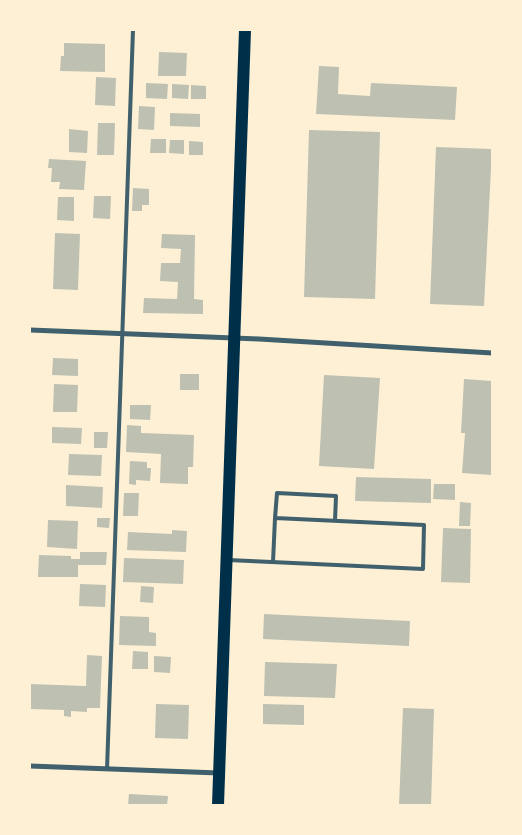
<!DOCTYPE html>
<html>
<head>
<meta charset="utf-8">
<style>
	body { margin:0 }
	#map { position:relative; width:522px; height:835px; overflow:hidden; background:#fdf0d5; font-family:"IBM Plex Sans",sans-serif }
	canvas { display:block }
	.frame { position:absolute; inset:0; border:31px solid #fdf0d5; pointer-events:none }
</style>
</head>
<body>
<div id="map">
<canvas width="522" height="835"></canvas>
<div class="frame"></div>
</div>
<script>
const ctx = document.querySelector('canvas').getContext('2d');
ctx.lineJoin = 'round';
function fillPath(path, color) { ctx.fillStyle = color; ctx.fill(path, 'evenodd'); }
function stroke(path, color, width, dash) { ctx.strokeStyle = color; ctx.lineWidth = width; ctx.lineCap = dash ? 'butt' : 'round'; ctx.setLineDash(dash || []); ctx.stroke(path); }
fillPath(new Path2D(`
	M64,43L105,44V72L60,71L61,56H64Z
	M159,52L187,53L186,76H158Z
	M319,66L339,67L338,94L370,96L371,83L457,87L455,120L316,114Z
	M96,77L116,78L115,106L95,105Z
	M146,83L168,84L167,99L146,98Z
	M172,84L189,85L188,99L172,98Z
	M191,85L206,86V99H191Z
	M139,106L155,107L154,130L138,129Z
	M170,113L200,114V127L170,126Z
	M98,123H115L114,155H97Z
	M69,129L88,131L87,153L69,152Z
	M309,130L380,132L375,299L304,297Z
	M151,139H166V153H150Z
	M170,140H184V154L169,153Z
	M189,141L203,142V155H189Z
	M436,147L492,149L484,306L430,304Z
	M49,159L86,161L84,190L59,189L60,182H51L52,168H48Z
	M133,188L149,189V205H142V211H132Z
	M94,196H111L110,219L93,218Z
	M58,197H74V221L57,220Z
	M55,233L80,234L78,290L53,289Z
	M162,234L195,235L194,299L203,300V314L143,313L144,298L177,299L178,282L160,281L161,263H180L181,249L161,248Z
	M53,358L78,359V376L52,375Z
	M180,374H199V390H180Z
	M324,375L380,378L374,469L319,466Z
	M464,379L492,381V475L462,473L465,433H461Z
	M54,384L78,385L77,412H53Z
	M130,405H151L150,420L130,419Z
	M127,425L141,426V433L194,435L193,467H188V484L160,483L161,454L126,452Z
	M52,427L82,428L81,444L52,443Z
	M94,432H108L107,448H94Z
	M69,454L102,455L101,476L68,475Z
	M130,461L147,462V468H151L150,481L136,480V485L129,484Z
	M356,477L431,479V503L355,501Z
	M434,484H455V500L433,499Z
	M66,485L103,487L102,508L66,506Z
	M124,493H139L138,516H123Z
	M460,502L471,503L470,526H459Z
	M97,518H110L109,528L97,527Z
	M48,520L78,521L77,549L47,547Z
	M443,528L471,529L470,583L441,582Z
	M172,530L187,531L186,552L127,550L128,532L172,534Z
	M80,552H107L106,565H78V577H38L39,555L71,556V559H80Z
	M124,558L184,560L183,584L123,582Z
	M80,584L106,585L105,607L79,606Z
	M141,586L154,587L153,603L140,602Z
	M264,614L410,621L409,646L263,639Z
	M120,616L149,617V632L156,633V646L119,645Z
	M133,651L148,652V669H132Z
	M87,655L102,656L100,708H87V712L71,711V717L64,716V710L30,709V684L86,686Z
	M154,656L171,657L170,673L154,672Z
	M265,662L337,664L335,698L264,696Z
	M156,704L189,705L188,739L155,738Z
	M263,704L304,705V725L263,724Z
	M403,708L434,709L431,805H399Z
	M129,794L168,796L167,805H128Z`), '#bec0b2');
stroke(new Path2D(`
	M275,518L277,493L336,496L335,521
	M228,560L423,569L424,525L275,518L273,562
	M107,769L133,30`), '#3f606c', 4);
stroke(new Path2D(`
	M30,330L259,339L492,353
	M30,766L219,773`), '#3f606c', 5);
stroke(new Path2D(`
	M218,805L245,30`), '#003049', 12);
</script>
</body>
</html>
